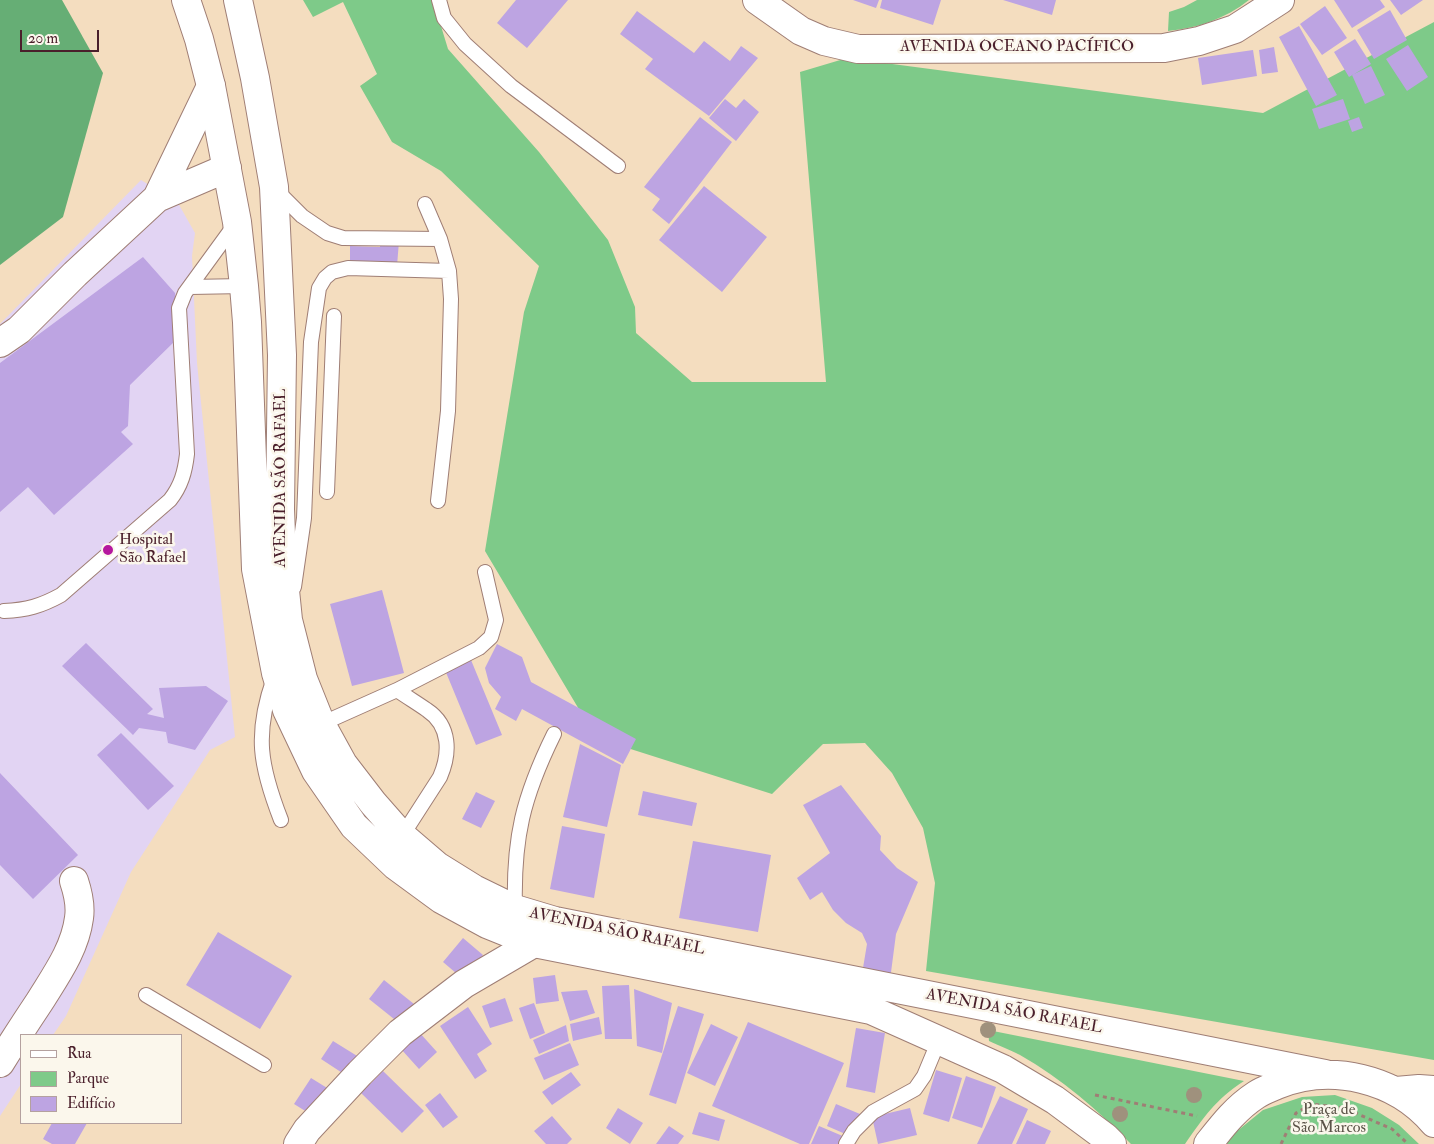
<!DOCTYPE html>
<html>
<head>
<meta charset="utf-8">
<style>
	body { margin:0 }
	#map { position:relative; width:1434px; height:1144px; overflow:hidden; background:#f4ddbf; font-family:"IM FELL Double Pica",serif }
	canvas { display:block }
	.legend { position:absolute; left:20px; top:1034px; width:162px; height:90px; box-sizing:border-box; background:#fbf7ec; border:1px solid #b4a19f; margin:0; padding:6px 9px; list-style:none; font-size:15px; color:#4a1f2b }
	.legend li { display:flex; align-items:center; gap:10px; height:25px }
	.legend b { width:25px; border:1px solid #b4a19f }
	.scale { position:absolute; left:20px; top:30px; width:79px; height:22px; box-sizing:border-box; border:2px solid #4a1f2b; border-top:0; padding-left:6px; font-size:15px; line-height:18px; white-space:nowrap; color:#4a1f2b; -webkit-text-stroke:4px #fbf7ec; paint-order:stroke }
</style>
</head>
<body>
<div id="map">
<canvas width="1434" height="1144"></canvas>
<ul class="legend">
<li><b style="height:6px;background:#fff"></b>Rua</li>
<li><b style="height:14px;background:#7eca89"></b>Parque</li>
<li><b style="height:14px;background:#bda4e2"></b>Edifício</li>
</ul>
<div class="scale">20 m</div>
</div>
<script>
const ctx = document.querySelector('canvas').getContext('2d');
ctx.lineJoin = 'round';
function fillPath(path, color) { ctx.fillStyle = color; ctx.fill(path, 'evenodd'); }
function stroke(path, color, width, dash) { ctx.strokeStyle = color; ctx.lineWidth = width; ctx.lineCap = dash ? 'butt' : 'round'; ctx.setLineDash(dash || []); ctx.stroke(path); }
function label(font, color, halo, rows, align = 'center') {
  ctx.font = font + ' "IM FELL Double Pica",serif'; ctx.lineWidth = 5; ctx.setLineDash([]); ctx.textBaseline = 'middle'; ctx.strokeStyle = halo; ctx.fillStyle = color; for (const [text, x, y, turn = 0] of rows) {
    ctx.save(); ctx.translate(x, y); ctx.rotate((+turn || 0) * Math.PI / 180); ctx.textAlign = isNaN(turn) ? turn : align; if (halo) ctx.strokeText(text, 0, 0); ctx.fillText(text, 0, 0); ctx.restore();
  }
}
fillPath(new Path2D(`
	M141,180L178,203L195,233L192,256L197,363L235,737L210,750L131,872L66,1016L53,1035H21V1084L0,1116V324Z`), '#e2d4f3');
fillPath(new Path2D(`
	M303,0H433L448,49L539,152L608,240L635,307L636,333L692,382H826L800,72L847,58L1263,113L1434,22V1060L926,971L935,883L923,828L892,773L865,743L823,744L772,794L596,738L485,551L524,312L539,266L441,171L392,142L360,86L377,74L343,2L313,17Z
	M1197,0H1249C1225,19 1198,28 1168,31L1169,12L1184,7Z
	M988,1030L1244,1081C1215,1100 1204,1117 1185,1144H1131C1098,1110 1062,1079 1020,1055C1011,1050 999,1046 989,1041Z
	M1335,1095L1372,1108L1399,1125L1419,1144H1225L1236,1132L1263,1110L1302,1097Z`), '#7eca89');
fillPath(new Path2D(`
	M0,0H62L103,73L63,217L0,265Z`), '#66ae75');
fillPath(new Path2D(`
	M516,0H568L527,48L497,23Z
	M853,0H879L876,8Z
	M882,0H941L933,25L880,8Z
	M1003,0H1056L1052,15Z
	M1334,0H1380L1385,7L1352,28Z
	M1390,0H1423L1401,15Z
	M1325,6L1347,38L1322,55L1300,24Z
	M1390,10L1407,40L1374,59L1357,30Z
	M637,11L694,53L704,41L730,61L741,46L758,58L709,116L645,69L653,59L620,34Z
	M1299,26L1337,95L1316,106L1279,37Z
	M1355,39L1371,64L1349,77L1334,52Z
	M1408,45L1428,77L1407,91L1386,59Z
	M1274,47L1278,72L1262,74L1259,50Z
	M1253,50L1257,76L1202,85L1198,58Z
	M1371,66L1385,95L1365,104L1352,75Z
	M725,99L736,108L744,99L759,112L736,141L709,118Z
	M1343,99L1350,119L1319,129L1312,109Z
	M700,117L732,142L669,224L652,210L660,199L644,187Z
	M1359,117L1363,128L1352,132L1348,121Z
	M704,186L767,237L722,292L659,240Z
	M380,240L399,241L397,266L350,261V246L380,247Z
	M143,257L175,293L177,339L130,385L128,426L121,432L133,444L54,515L28,487L0,512V363Z
	M382,590L404,673L352,686L330,604Z
	M86,643L153,709L147,714L164,718L159,688L206,686L228,701L195,750L168,743L166,732L139,728L133,735L62,666Z
	M497,644L522,657L531,682L636,739L623,764L522,709L516,721L495,709L501,697L489,683L485,668Z
	M471,660L502,735L476,745L445,670Z
	M121,733L174,786L148,810L97,755Z
	M580,744L621,765L607,827L563,817Z
	M0,773L78,855L33,899L0,865Z
	M841,785L881,836L880,850L897,868L918,882L896,934L890,980L862,974L867,944L862,933L846,923L833,910L822,892L810,900L797,878L830,853L803,805Z
	M643,791L697,803L692,826L638,815Z
	M476,792L495,801L481,828L462,819Z
	M562,826L605,834L594,898L550,889Z
	M693,841L771,855L758,932L679,918Z
	M218,932L292,976L260,1029L186,985Z
	M463,938L483,955L463,979L443,962Z
	M555,975L559,1001L536,1004L533,978Z
	M384,980L414,1004L399,1023L369,999Z
	M629,985L632,1039H605L602,986Z
	M634,989L672,1003L662,1053L637,1046Z
	M587,990L595,1013L570,1021L561,992Z
	M505,998L513,1021L490,1028L482,1006Z
	M534,1003L545,1033L530,1039L519,1008Z
	M678,1006L704,1014L676,1104L649,1095Z
	M468,1007L492,1044L477,1054L487,1071L475,1079L440,1026Z
	M599,1017L602,1034L573,1041L570,1024Z
	M748,1022L844,1063L809,1144H800L712,1106Z
	M711,1024L738,1037L715,1086L687,1073Z
	M566,1025L569,1041L539,1054L533,1040Z
	M856,1028L885,1033L875,1093L846,1087Z
	M419,1032L437,1052L419,1069L401,1049Z
	M333,1041L362,1059L350,1078L321,1059Z
	M570,1043L579,1065L544,1080L534,1058Z
	M936,1070L962,1078L949,1122L923,1114Z
	M383,1071L424,1111L402,1133L361,1093Z
	M571,1072L581,1085L552,1105L542,1092Z
	M966,1076L996,1087L982,1128L952,1118Z
	M311,1078L332,1091L315,1117L294,1104Z
	M440,1093L458,1117L443,1128L425,1105Z
	M1000,1096L1028,1109L1012,1144H977Z
	M836,1104L860,1114L850,1136L827,1126Z
	M618,1108L643,1123L630,1144L606,1128Z
	M910,1108L917,1135L878,1144L872,1117Z
	M699,1112L725,1120L719,1141L692,1134Z
	M552,1116L572,1139L567,1144H546L534,1131Z
	M1027,1120L1051,1131L1045,1144H1016Z
	M52,1123H87L75,1144H52L43,1139Z
	M669,1126L684,1136L678,1144H656Z
	M819,1126L845,1137L842,1144H811Z`), '#bda4e2');
const service = new Path2D(`
	M439,0L444,18L465,44L511,86L618,166
	M275,189L302,216L327,233L343,238L440,239
	M425,204L440,239L449,271L451,299L448,411L438,501
	M190,287L244,286
	M327,492L334,316
	M294,587L304,518L311,342L319,288L325,278L332,272L348,268L449,271
	M4,611C27,610 41,606 61,595L170,500C181,486 185,472 187,454L179,308L185,293L236,223
	M274,678C254,734 260,766 281,820
	M397,690L479,648L491,637L496,620L485,572
	M321,724L397,690C407,697 417,703 427,710C451,726 450,754 440,777L402,836
	M515,909C513,838 523,797 554,734
	M146,995L264,1065
	M846,1144L854,1131L873,1112L915,1089L924,1076L939,1040`);
const minor = new Path2D(`
	M157,198L211,86
	M0,343L19,330L75,274L157,198L227,168
	M0,1063C13,1042 26,1022 40,1001C56,975 75,949 79,918C81,905 78,893 74,881
	M298,1144L307,1130L360,1073L400,1033L464,984L534,943`);
const tertiary = new Path2D(`
	M757,0L801,31L824,41L858,49L1164,48L1199,41L1235,29L1280,0`);
const secondary = new Path2D(`
	M186,0L199,39L211,86L237,222L244,286L247,322L256,569L276,673L287,710L316,771L354,826L396,866L441,899L487,924L534,943L871,1010L1003,1069L1055,1100L1105,1137L1112,1144
	M238,0L255,78L274,187L282,355L280,509L282,561L288,620L303,679L321,724L343,764L373,803L402,836L437,866L474,889L515,909L555,921L1325,1074
	M1396,1091L1419,1089L1434,1090
	M1208,1144C1223,1125 1236,1108 1256,1095C1262,1091 1270,1088 1277,1085C1331,1063 1396,1078 1434,1123`);
stroke(service, '#9f7e75', 16);
stroke(minor, '#9f7e75', 30);
stroke(tertiary, '#9f7e75', 30);
stroke(secondary, '#9f7e75', 30);
stroke(new Path2D(`
	M1095,1095L1197,1116
	M1281,1144L1296,1113L1312,1104L1344,1108L1392,1129L1408,1144`), '#9f7e75', 3, [4, 4]);
stroke(service, '#fff', 14);
stroke(minor, '#fff', 28);
stroke(tertiary, '#fff', 28);
stroke(secondary, '#fff', 28);
ctx.fillStyle = '#9f917d';
for (const [x, y] of [
	[988,1030],
	[1194,1095],
	[1120,1114]
]) { ctx.beginPath(); ctx.arc(x, y, 8, 0, 2 * Math.PI); ctx.fill(); }
for (const [x, y, r, color] of [
	[108,550,6,"#b5179e"]
]) { const dot = new Path2D(); dot.arc(x, y, r, 0, 2 * Math.PI); ctx.fillStyle = color; ctx.fill(dot); stroke(dot, '#fbf7ec', 2); }
label('16px', '#4a1f2b', '#fbf7ec', [
	["AVENIDA OCEANO PACÍFICO",1017,48],
	["AVENIDA SÃO RAFAEL",282,478,-90],
	["AVENIDA SÃO RAFAEL",617,932,12],
	["AVENIDA SÃO RAFAEL",1014,1012,11]
]);
label('16px', '#4a1f2b', '#fbf7ec', [
	["Hospital",119,541],
	["São Rafael",119,559]
], 'left');
label('16px', '#5a5247', '#fbf7ec', [
	["Praça de",1329,1111],
	["São Marcos",1329,1129]
]);
</script>
</body>
</html>
